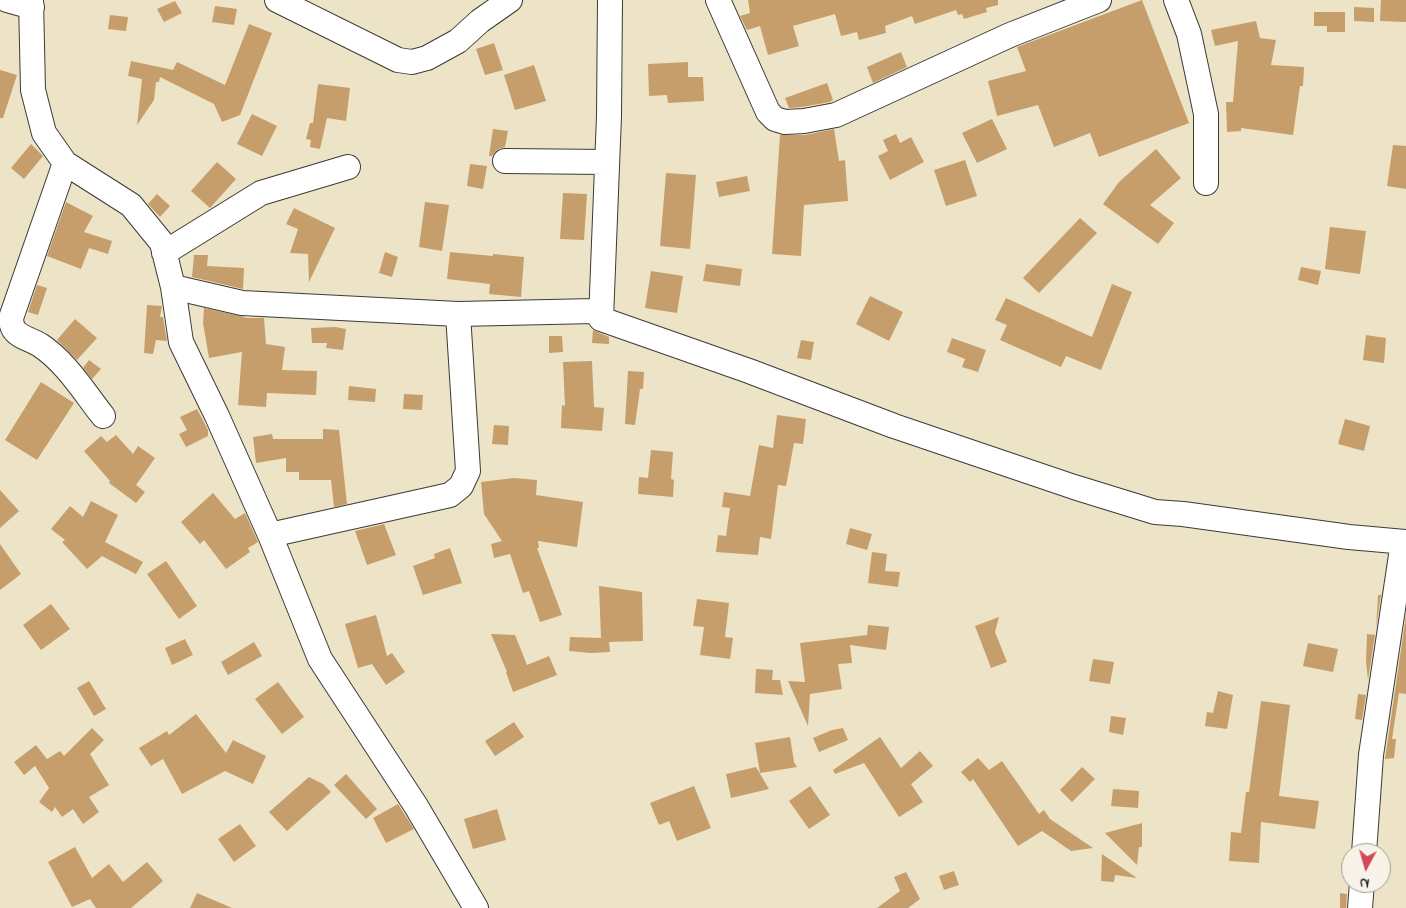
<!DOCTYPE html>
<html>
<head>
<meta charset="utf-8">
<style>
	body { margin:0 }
	#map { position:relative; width:1406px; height:908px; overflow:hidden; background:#ede4c7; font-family:"Indie Flower",sans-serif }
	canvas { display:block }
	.north { position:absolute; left:1341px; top:843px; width:50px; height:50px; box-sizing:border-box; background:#f7f3e8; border:1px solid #9f9d96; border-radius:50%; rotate:186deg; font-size:14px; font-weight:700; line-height:20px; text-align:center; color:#1c1c1c }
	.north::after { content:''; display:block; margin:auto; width:18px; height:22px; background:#d1495b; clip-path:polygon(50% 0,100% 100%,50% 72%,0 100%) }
</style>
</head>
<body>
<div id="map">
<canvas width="1406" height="908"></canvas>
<div class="north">N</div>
</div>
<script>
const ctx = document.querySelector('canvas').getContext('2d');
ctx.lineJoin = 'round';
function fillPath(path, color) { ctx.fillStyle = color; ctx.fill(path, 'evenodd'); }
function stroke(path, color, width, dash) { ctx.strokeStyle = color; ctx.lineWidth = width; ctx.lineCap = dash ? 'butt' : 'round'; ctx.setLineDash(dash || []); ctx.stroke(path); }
fillPath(new Path2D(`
	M748,0H998V5L986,8L987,12L964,19L962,14L958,15L956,10L915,24L912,16L885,26L886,33L859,40L857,32L841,36L835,14L793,26L799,46L768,55L760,26L747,30L740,16L750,13Z
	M1142,0L1189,123L1099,157L1090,133L1054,147L1038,105L997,116L988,81L1026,71L1017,47Z
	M1381,0H1406V22L1380,21Z
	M175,1L182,13L164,22L157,9Z
	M215,6L237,9L234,25L212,22Z
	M1354,7L1374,8V22L1354,21Z
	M1314,12H1345V32H1327V26H1314Z
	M110,15L128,17L126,31L108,29Z
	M1256,21L1260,38L1276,40L1271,65L1304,67L1303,86H1300L1293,135L1241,128V131L1227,132L1226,102H1233L1238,41L1215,46L1211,30Z
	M249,24L272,33L240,115L222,122L214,104L160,77L159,82H156L154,100L137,125L142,79L128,76L131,61L173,70L177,62L225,85Z
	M494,43L503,70L485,75L476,49Z
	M901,52L907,67L873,83L867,67Z
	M688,62V77H703L704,101L668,103L667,95L649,96L648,64Z
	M534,65L546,101L515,110L504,75Z
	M0,70L17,75L3,118H0Z
	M827,83L833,100L830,102L802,107L789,108L785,98Z
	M318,84L350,88L346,121L327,118L320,149L310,147L311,140L306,139L310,123H313Z
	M252,114L277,126L262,156L237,144Z
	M992,119L1007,149L977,163L962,133Z
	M493,129L508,131L505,147L498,149L492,156H489Z
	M834,129L839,161L845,160L848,201L804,205L801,256L772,254L780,135H805Z
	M896,134L900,143L911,137L924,162L890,180L878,156L888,151L883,140Z
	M31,144L43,156L24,179L11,168Z
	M1393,145L1406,146V189L1387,186Z
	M1156,149L1181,178L1150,205L1174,223L1158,244L1103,204L1119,182Z
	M965,160L977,196L946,206L934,170Z
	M217,162L236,179L210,208L191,191Z
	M470,164L487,166L483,189L467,186Z
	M666,173L696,175L690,249L660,246Z
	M747,176L750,191L719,197L716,182Z
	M563,193L587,194L584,240L560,239Z
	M157,194L170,206L160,217L148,204Z
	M66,202L93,216L84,232L112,241L108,254L89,248L81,269L47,256Z
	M425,202L449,205L442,251L419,247Z
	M294,208L335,228L309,282L308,254L290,253L298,229L286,224Z
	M1080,218L1097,233L1039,293L1023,278Z
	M1330,227L1366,231L1360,274L1325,269Z
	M385,252L398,257L392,277L379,273Z
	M450,252L493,256V254L524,257L521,297L489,294L490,284L447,279Z
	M194,255H208L207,266L244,268L243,289L192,277Z
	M706,264L742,269L740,286L703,281Z
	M1301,267L1321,271L1318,285L1298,280Z
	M651,271L683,276L677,313L645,308Z
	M1112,284L1132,292L1101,370L1066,356L1061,367L1000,340L1007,325L995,320L1006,298L1092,337Z
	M37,285L47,288L38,315L28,312Z
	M870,296L903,312L889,341L856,324Z
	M147,305L162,306L160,317H163L167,341L156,340L153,354L144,353Z
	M204,308L245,317V318H264L266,344L285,347L282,370L317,371L316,395L267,393L266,407L238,405L242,352L209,358L203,323Z
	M75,319L97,338L77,360L57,340Z
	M335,327L346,329L343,350L326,348L327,343H312L311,328Z
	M593,330L609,337V344L592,343Z
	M1366,335L1386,338L1384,363L1363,360Z
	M549,336H562L563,352L549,353Z
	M952,338L986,350L978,372L962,367L965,359L947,352Z
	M801,340L814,342L811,360L797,358Z
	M89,360L101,369L92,379L83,368Z
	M592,361L594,407L604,408L602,431L561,428L562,405L565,406L563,362Z
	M628,371L644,372L643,389H640L635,425L625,424Z
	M41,382L74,403L37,460L5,440Z
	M349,386L376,389L375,402L348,400Z
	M404,394L423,395L422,410L403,409Z
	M197,409L208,430V436L186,447L179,434L187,430L180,417Z
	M777,415L806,419L803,444L794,443L786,486L778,485L771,539L760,537L758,555L716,552L718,535L726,536L730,508L722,507L724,492L750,496L759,445L773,448Z
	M1345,419L1370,426L1364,451L1338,444Z
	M494,425L509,426L508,445L492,444Z
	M323,429L339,430L347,504L334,507L331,480H299V472H286V458L256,463L253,437L272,434L273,439H323Z
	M116,435L133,454L138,446L155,458L136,485L145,492L136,503L109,483L110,481L84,451L101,436L107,442Z
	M651,450L673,452L671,479L674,480L673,497L638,494L639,477L648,478Z
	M514,478L537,480L536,495L583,502L577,547L538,541L539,548H537L562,615L540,622L529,591L523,593L510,554L494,558L491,544L502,541L484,514L481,482Z
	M0,490L19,511L0,528Z
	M213,493L235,519L245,513L258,542L248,548L250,552L226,569L204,540L200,544L181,522Z
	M91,501L118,515L105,542L143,562L136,574L102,556L87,569L62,542L65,540L51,529L70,506L83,517Z
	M384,524L396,555L367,565L355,531Z
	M850,528L872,534L867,550L846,544Z
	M0,544L21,574L0,590Z
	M450,548L462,583L423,595L413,566L435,558L434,554Z
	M872,552L887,554L885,571L900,572L898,587L868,583Z
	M166,561L197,606L179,619L147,574Z
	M599,586L642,592L643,641L609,642L610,652L591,653L569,651L570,637L601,638Z
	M1378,595H1381L1376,628Z
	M697,599L729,603L725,637L733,638L730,659L700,655L704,627L693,626Z
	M51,604L70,629L41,650L23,625Z
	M376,615L387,656L392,653L405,672L386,685L372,664L358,668L345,624Z
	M1406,615V694L1399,693L1392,739H1396L1394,758L1385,759Z
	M999,617L995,632L1007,662L991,668L975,626Z
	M868,625L889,627L886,650L850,645L852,663L838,664L842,689L810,694L808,726L788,681L805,682L800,643L867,635Z
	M491,634L515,635L527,665L549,656L557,675L513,692L506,672H507Z
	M1367,634L1375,635L1368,680L1366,661Z
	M185,639L193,655L172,665L165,648Z
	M254,642L262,656L228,675L221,662Z
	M1308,643L1338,649L1333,672L1303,666Z
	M1093,659L1114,662L1110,684L1089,681Z
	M756,669L773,670L772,680H780L783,695L755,693Z
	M89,681L106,709L94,716L77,688Z
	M278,682L304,717L282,734L255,699Z
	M1218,691L1233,695L1227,729L1205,726L1207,712L1213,713Z
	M1358,694L1366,695L1362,720L1355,719Z
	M1261,701L1290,705L1279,796L1319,801L1315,829L1261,822L1259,863L1229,861L1231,832L1241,833L1246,792H1249Z
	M196,714L226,753L233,740L266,756L253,784L225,771L182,794L163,759L151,766L139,748L167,731L169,735Z
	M1111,716L1126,718L1123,735L1109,732Z
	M514,722L524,737L495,756L485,741Z
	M92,728L104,740L90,754L109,785L89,797L99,812L83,824L73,809L62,817L55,807L52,812L39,802L49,788L35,766L24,775L14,762L36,745L47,759L60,751L64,756Z
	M843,728L848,740L819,752L813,738L832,730Z
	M790,737L794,762L797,767L760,773L755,743Z
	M880,737L901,768L920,751L933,766L911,784L923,802L899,817L864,763L835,774L833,770Z
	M978,758L989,770L1002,761L1039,814L1044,810L1050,819L1093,848L1071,851L1042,831L1018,846L973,779L970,782L961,772Z
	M756,767L769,789L731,798L726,774Z
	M1082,767L1095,779L1072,802L1060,790Z
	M346,774L377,809L366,819L334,785Z
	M309,777L323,784L331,792L287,831L269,812Z
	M694,786L711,828L677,841L669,821L659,825L650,803Z
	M810,786L830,815L809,829L789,801Z
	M1113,789L1139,791L1138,808L1111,806Z
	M398,804L414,829L386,843L373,818Z
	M497,809L506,840L473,849L464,819Z
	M1142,823V847H1139L1137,865L1105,833Z
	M240,824L256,846L234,862L218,839Z
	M75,847L92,878L109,864L123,882L147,862L163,881L131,908H96L90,899L72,907L48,862Z
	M1102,854L1137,878L1115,875L1114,882L1101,881Z
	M954,871L959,885L944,890L939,876Z
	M906,872L920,899L908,908H877L900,891L894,877Z
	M197,893L232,908H190Z
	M1340,893L1347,894L1346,908H1340Z`), '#c69e6b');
const minor = new Path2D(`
	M7,0L32,7
	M31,0L33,90L44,133L65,163L131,205L162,243L173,287L181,342L217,416L270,535L320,659L416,806L476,908
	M277,0L398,60L412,62L427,58L458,41L480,21L510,0
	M718,0L768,112L775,119L785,122L804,121L836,115L1010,35L1099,0
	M1176,0L1189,34L1206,114V183
	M505,161L607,162
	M65,163L11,318C11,337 27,337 40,345C66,362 84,392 103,416
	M164,253L261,193L348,167
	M173,287L242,303L458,314L595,311L601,319L749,371L894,426L1074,487L1155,512L1183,514L1349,537L1406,542
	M601,319L609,116L610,0
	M270,535L450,495L461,486L468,471L458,314
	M1364,853L1371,755L1403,542
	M1360,908L1362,883`);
stroke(minor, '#3b3a36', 26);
stroke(minor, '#fff', 24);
</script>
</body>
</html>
